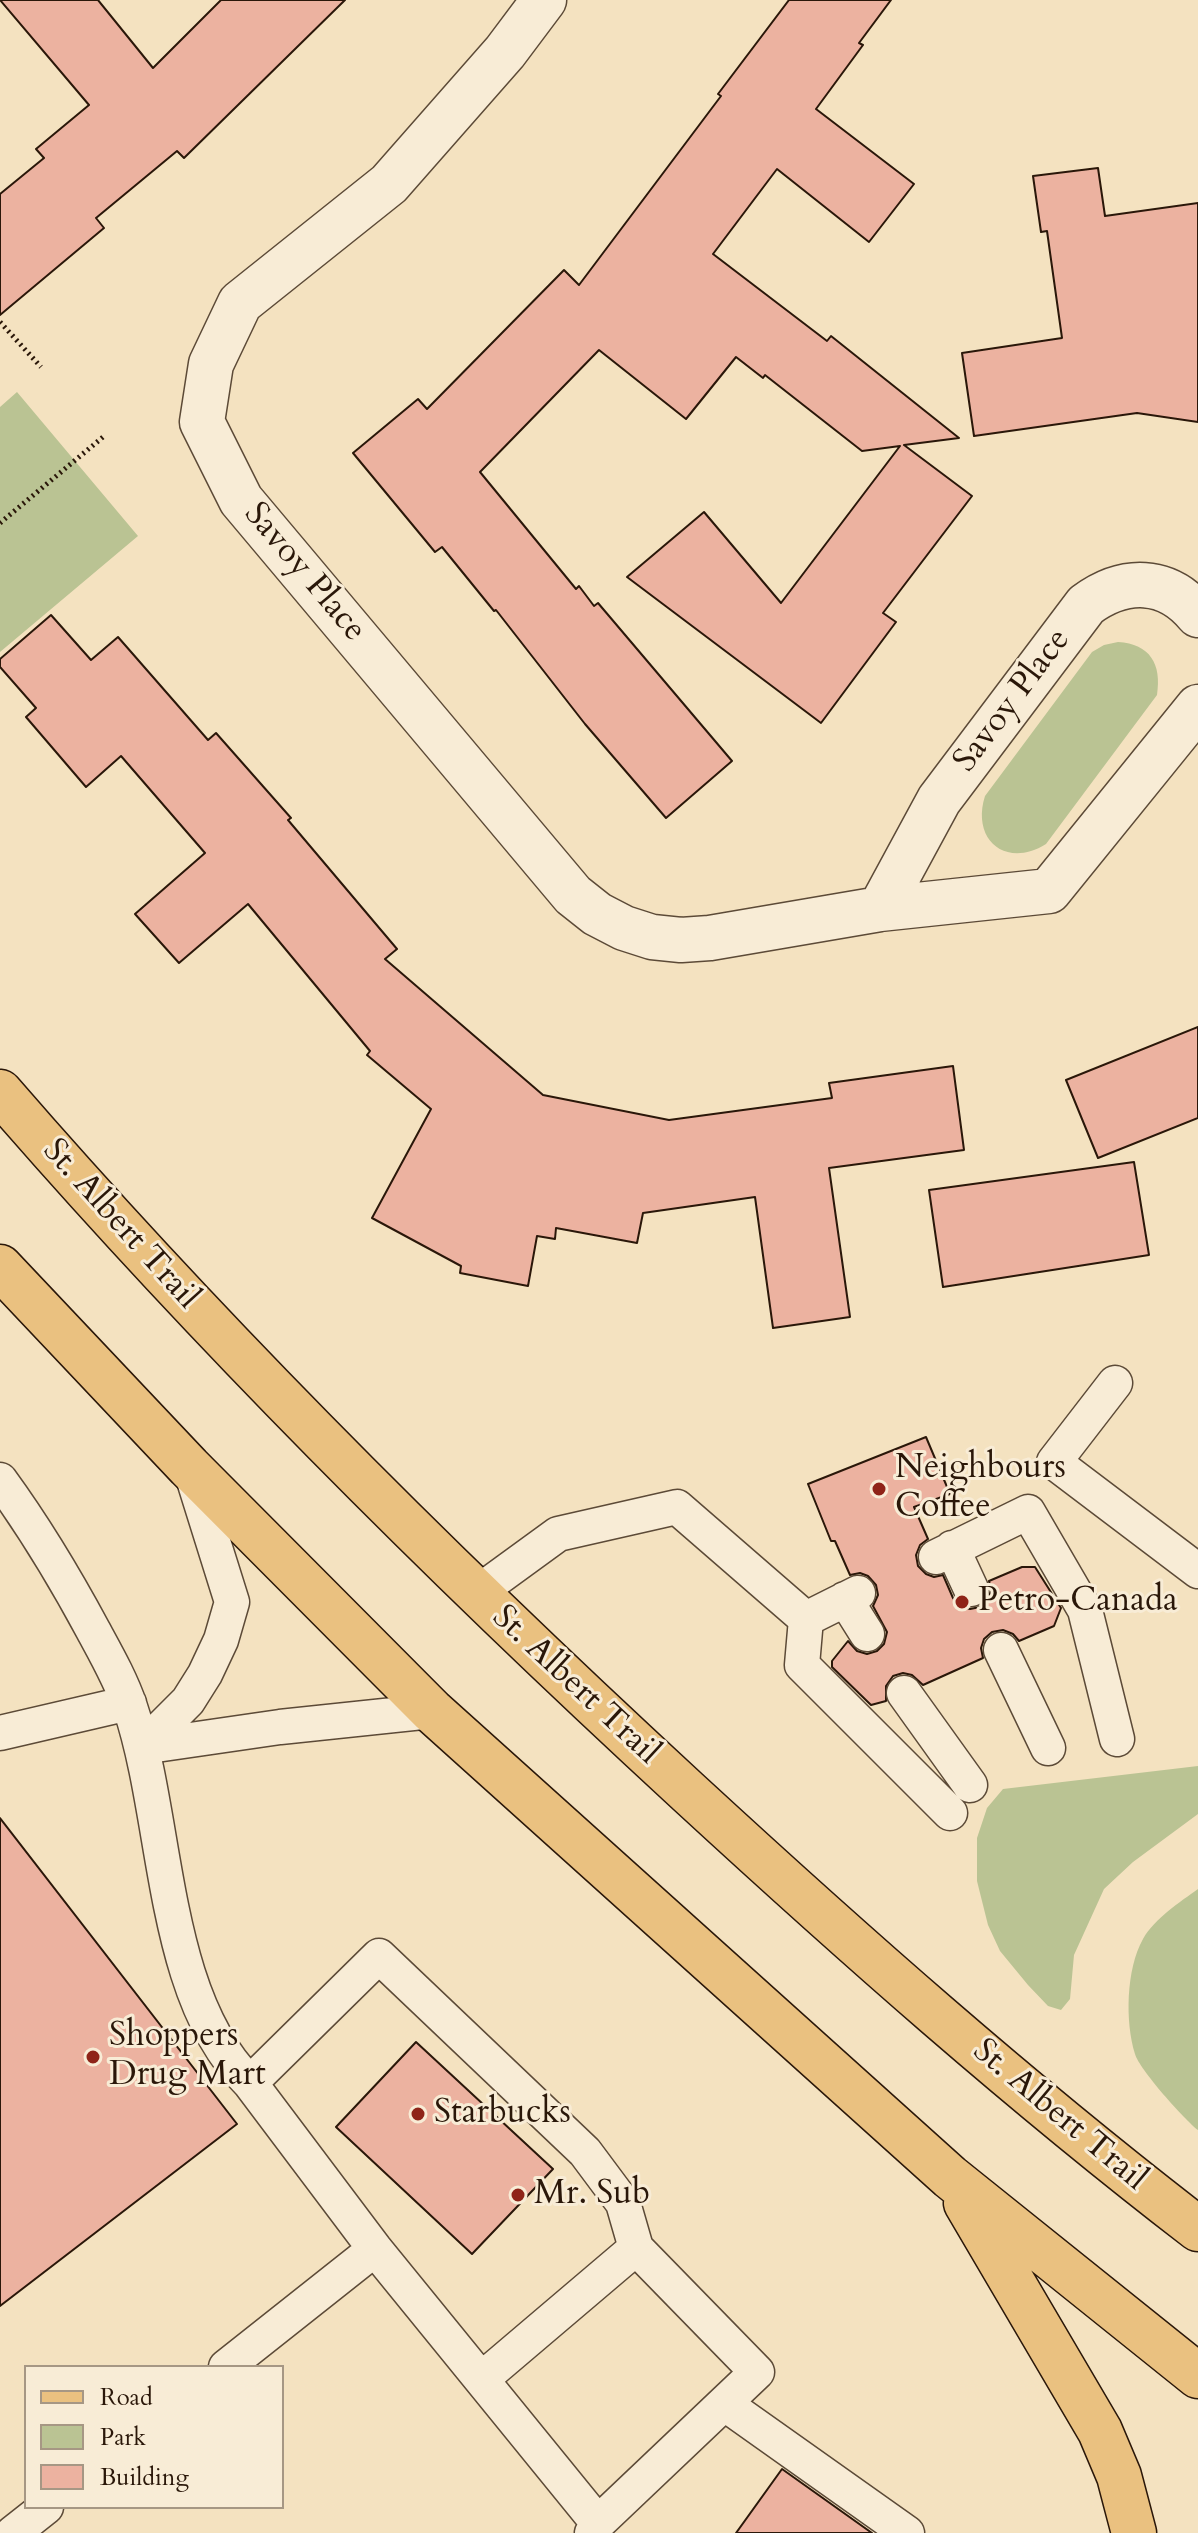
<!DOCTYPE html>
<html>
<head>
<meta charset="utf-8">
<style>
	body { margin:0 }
	#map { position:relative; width:1198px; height:2533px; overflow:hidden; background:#f4e2c0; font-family:Cardo,serif }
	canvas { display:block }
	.legend { position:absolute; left:24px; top:2365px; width:260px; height:144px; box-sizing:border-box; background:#f8ecd6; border:2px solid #a69784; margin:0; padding:10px 14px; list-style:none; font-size:24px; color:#2a1709 }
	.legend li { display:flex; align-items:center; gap:16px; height:40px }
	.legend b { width:40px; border:2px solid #a69784 }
</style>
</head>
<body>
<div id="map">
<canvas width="1198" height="2533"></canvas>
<ul class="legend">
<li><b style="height:10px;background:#eac180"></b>Road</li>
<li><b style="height:22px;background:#bac393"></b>Park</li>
<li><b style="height:22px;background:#ecb2a0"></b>Building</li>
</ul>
</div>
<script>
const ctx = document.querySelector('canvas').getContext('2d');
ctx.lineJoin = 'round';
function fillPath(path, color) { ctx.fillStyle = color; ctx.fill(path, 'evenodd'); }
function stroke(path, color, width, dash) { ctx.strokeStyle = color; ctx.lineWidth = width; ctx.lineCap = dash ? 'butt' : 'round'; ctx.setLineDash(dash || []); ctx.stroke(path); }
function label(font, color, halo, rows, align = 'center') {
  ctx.font = font + ' Cardo,serif'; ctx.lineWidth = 6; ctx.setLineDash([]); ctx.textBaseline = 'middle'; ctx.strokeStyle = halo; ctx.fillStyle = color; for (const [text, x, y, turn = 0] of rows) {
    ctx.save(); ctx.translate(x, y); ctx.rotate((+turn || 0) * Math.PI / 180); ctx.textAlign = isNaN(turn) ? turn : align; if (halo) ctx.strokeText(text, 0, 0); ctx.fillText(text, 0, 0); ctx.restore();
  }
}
fillPath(new Path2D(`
	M17,392L138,536L0,652V407Z
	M1118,642C1150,644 1162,664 1157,695L1046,844C1006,869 971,840 985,796L1092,652L1104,645Z
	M1198,1766V1814L1133,1862L1104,1889L1074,1955L1070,1999L1061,2010L1048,2006L1028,1985L1000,1951L988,1925L977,1881V1838L987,1808L1003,1789Z
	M1198,1889V2130C1185,2120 1139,2069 1135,2054C1125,2022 1126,1969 1143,1939C1155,1918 1180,1902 1198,1889Z`), '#bac393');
const building = new Path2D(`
	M0,0H98L153,68L221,0H345L184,158L177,151L96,218L104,228L0,315V194L44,158L36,149L89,105Z
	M789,0H891L859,43L863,45L816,109L914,184L869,242L777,169L713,254L827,341L831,336L959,438L904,445L972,496L883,613L896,622L821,723L627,577L704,512L781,603L900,446L862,451L765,375L763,378L736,357L686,419L599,350L480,472L576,589L579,586L594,606L598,603L732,761L666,818L585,724L496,610L494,611L442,547L435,552L353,453L418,399L427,409L564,270L579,285L721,96L718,94Z
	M1098,168L1105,216L1198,203V422L1137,413L974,436L962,353L1062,338L1047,231L1041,232L1033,176Z
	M51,615L91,660L118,637L208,740L216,733L291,818L288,820L397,949L385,959L543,1095L669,1120L832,1098L829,1083L953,1066L964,1150L829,1168L850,1317L773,1328L755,1197L643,1213L637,1243L556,1228L555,1239L537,1236L528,1286L460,1273L461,1266L372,1218L431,1109L367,1055L370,1051L248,904L179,963L135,914L205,853L121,756L86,787L26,717L36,708L0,667V659Z
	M1198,1027V1118L1098,1158L1066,1080Z
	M1134,1162L1149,1255L943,1287L929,1190Z
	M926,1437L950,1494L914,1507L928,1539L920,1545L916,1555L918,1566L926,1574L934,1577L943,1575L953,1598L960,1606L970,1609L980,1607L988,1600L991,1590L989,1581L1022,1567H1035L1061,1608L1054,1626L1019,1641L1013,1634L1003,1630L992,1632L984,1639L981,1648L983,1658L923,1685L912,1675L903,1673L893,1676L886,1686V1701L871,1705L832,1667V1661L848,1641L857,1651L867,1654L877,1651L884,1644L887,1632L873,1606L878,1595L876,1585L868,1576L860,1573L850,1575L835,1541H831L808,1484Z
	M0,1818L237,2124L0,2306Z
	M416,2042L553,2169L472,2254L336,2127Z
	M782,2469L872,2533H736Z`);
fillPath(building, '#ecb2a0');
stroke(building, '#2a1709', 2);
const service = new Path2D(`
	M1115,1383L1054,1462L1198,1571
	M0,1480C35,1528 65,1578 93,1630C106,1654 121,1680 130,1707C169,1822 160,1995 250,2083L375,2249L598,2523L592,2533
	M952,1548L971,1589
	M936,1557L1028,1512L1085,1610L1117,1739
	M477,1593L558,1534L677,1507L806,1619L802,1665L950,1813
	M845,1599L867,1634
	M806,1619L858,1593
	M1001,1650L1048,1748
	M904,1693L970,1785
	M0,1733L129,1703
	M142,1747L188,1701L205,1674L221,1640L232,1602L191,1471
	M142,1747L280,1727L432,1711
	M250,2083L379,1956L585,2152L623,2203L636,2248L757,2372L598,2523
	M226,2367L375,2249
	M483,2378L636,2248
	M725,2404L907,2533
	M13,2533L46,2507`);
const minor = new Path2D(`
	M544,0L505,52L389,184L240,303L211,364L202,422L241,500L573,895L597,914L624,928L652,937L681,940L710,938L880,909L1049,891L1198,707
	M880,909L939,800L1086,605C1124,577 1167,577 1198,615`);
const primary = new Path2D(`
	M0,1092C214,1339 447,1570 687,1791C852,1943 1020,2092 1198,2229
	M0,1267L189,1467L432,1711L950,2177L1198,2376
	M966,2203L1100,2431L1119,2476L1134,2533`);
stroke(service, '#5c4a37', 37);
stroke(minor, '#5c4a37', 47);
stroke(primary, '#2a1709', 47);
stroke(new Path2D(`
	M0,322L41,367
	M0,523L103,437`), '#2a1709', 5, [2, 4]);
stroke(service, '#f8ecd6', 34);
stroke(minor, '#f8ecd6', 44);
stroke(primary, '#eac180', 44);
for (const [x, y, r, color] of [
	[879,1489,8,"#8f2418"],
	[962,1602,8,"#8f2418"],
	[93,2057,8,"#8f2418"],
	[418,2114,8,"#8f2418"],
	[518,2195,8,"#8f2418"]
]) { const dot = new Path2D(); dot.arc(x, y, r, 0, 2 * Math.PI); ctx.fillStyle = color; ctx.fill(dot); stroke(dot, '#f8ecd6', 3); }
label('34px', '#2a1709', '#f8ecd6', [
	["Savoy Place",304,573,50],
	["Savoy Place",1013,701,-53],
	["St. Albert Trail",120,1225,48],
	["St. Albert Trail",575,1686,43],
	["St. Albert Trail",1059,2116,40]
]);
label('34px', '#2a1709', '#f8ecd6', [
	["Neighbours",895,1469],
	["Coffee",895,1508],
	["Petro-Canada",978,1602],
	["Shoppers",109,2037],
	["Drug Mart",109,2076],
	["Starbucks",434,2114],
	["Mr. Sub",534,2195]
], 'left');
</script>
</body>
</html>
